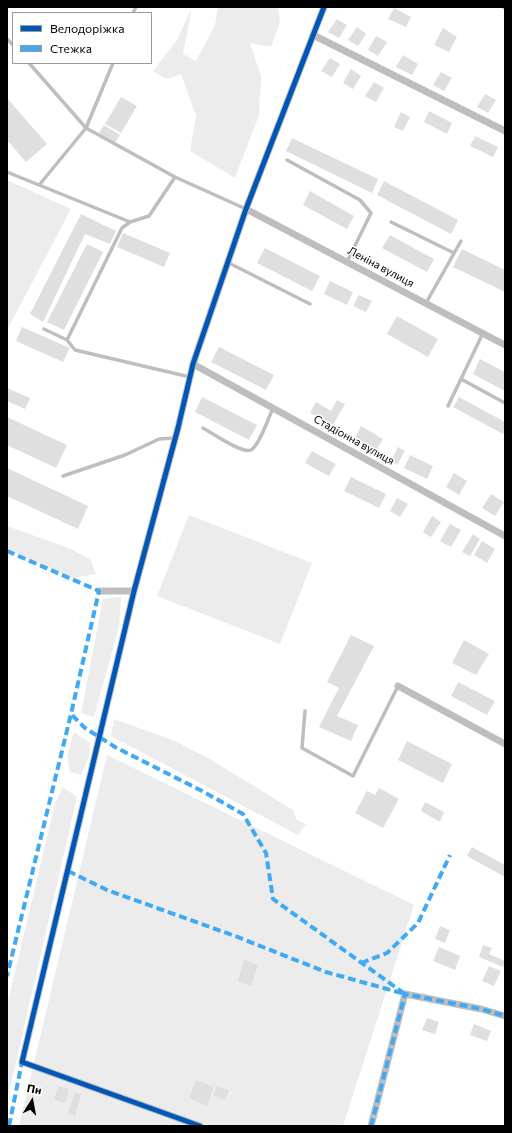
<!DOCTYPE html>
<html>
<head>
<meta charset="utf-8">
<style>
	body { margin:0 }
	#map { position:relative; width:512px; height:1133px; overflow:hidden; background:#fff; font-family:Commissioner,sans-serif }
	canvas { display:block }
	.frame { position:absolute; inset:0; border:8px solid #000; pointer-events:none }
	.legend { position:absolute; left:12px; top:12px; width:140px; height:52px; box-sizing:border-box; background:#fff; border:1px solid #999; margin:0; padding:5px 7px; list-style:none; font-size:12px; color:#000 }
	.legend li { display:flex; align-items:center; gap:8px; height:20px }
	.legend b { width:20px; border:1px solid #999 }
	.north { position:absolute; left:12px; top:1081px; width:40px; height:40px; -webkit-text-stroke:3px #fff; paint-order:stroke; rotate:11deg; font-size:11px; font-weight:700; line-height:16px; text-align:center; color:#000 }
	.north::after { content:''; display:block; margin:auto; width:14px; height:18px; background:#000; clip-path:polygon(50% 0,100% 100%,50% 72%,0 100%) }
</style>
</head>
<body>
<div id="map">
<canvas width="512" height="1133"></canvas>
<div class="frame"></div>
<ul class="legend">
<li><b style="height:5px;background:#0057b8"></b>Велодоріжка</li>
<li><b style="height:5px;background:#3fa9f5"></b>Стежка</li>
</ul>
<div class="north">Пн</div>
</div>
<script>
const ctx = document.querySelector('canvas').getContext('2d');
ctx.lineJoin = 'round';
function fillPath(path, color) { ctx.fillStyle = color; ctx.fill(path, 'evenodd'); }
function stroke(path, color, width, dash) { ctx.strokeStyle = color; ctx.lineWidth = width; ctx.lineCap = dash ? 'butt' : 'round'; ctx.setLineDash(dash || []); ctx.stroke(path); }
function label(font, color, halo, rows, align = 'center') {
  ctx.font = font + ' Commissioner,sans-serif'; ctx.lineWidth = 3; ctx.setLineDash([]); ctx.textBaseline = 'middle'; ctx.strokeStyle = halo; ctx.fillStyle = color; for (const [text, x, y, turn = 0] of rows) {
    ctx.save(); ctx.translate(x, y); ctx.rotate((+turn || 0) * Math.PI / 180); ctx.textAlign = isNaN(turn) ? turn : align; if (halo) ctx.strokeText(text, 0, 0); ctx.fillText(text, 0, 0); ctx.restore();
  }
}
fillPath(new Path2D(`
	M192,7L183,54L196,61L215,25L218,7H309V8L278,7L280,22L271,47L250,43L261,76L259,115L235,178L190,151L196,116L181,74L166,79L153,71L177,40Z
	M7,180L71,209L7,330Z
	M189,515L312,563L280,644L157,596Z
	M7,526L71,549L91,560L96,574L73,578L7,549Z
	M121,597L119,627L94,717L81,713L103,599Z
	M114,719L175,741L208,758L293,810L297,820L306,824L298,835L111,736Z
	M74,732L90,743L89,757L81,775L70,772L67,756Z
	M107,755L414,905L343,1126H19Z
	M63,787L77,797L7,1102V1006L55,803Z`), '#ececec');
fillPath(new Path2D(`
	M394,8L411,17L406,27L388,19Z
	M337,19L347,25L339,38L328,32Z
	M357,27L366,34L358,46L348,40Z
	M443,28L457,37L449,52L434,45Z
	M376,36L387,42L378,56L368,50Z
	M403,55L418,64L412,75L396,67Z
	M330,58L340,64L332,77L321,71Z
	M351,69L361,76L353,89L343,83Z
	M441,72L452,78L444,91L433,85Z
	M374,82L384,88L376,102L365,96Z
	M485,94L496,100L488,113L477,107Z
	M121,97L137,106L121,133L105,124Z
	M7,98L47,144L26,162L7,140Z
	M429,111L452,123L447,134L424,122Z
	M401,112L410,117L403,131L394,127Z
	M104,125L120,135L115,143L99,133Z
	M475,136L498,147L493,157L470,146Z
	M292,138L378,179L372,193L286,151Z
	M384,181L458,220L451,234L377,195Z
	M310,191L354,216L347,229L303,205Z
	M81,214L116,231L110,244L85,234L43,322L30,314Z
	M123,233L170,253L164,267L117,247Z
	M390,235L434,259L427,272L382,248Z
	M87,244L103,252L64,330L47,322Z
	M265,248L320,276L312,291L257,263Z
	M462,249L505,270V292L453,267Z
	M330,281L353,292L347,305L324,294Z
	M359,295L372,301L366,312L353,306Z
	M397,316L438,339L428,357L387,334Z
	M22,327L70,348L63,362L16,341Z
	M219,347L274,375L266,390L211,362Z
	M480,359L505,372V391L473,374Z
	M7,388L30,398L25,409L7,401Z
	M202,397L257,425L249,440L195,412Z
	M459,397L505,422V429L503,434L453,407Z
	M337,400L345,404L333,425L310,413L316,402L331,411Z
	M7,417L67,445L56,468L7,445Z
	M361,426L383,439L376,450L355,438Z
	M398,447L405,451L397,465L391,461Z
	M312,451L336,464L329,476L305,463Z
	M410,455L433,466L427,479L404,468Z
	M7,468L88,506L78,529L7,496Z
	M454,473L467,481L459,495L446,487Z
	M351,477L386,494L379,508L344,491Z
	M491,494L504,502L495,516L482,508Z
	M397,498L408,504L400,517L390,511Z
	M432,516L441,522L431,537L423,532Z
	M450,524L461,530L451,547L440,541Z
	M473,534L480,539L470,556L462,552Z
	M482,541L495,549L487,563L474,555Z
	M351,635L374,646L337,716L358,725L351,741L319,727L339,688L327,682Z
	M464,640L489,654L476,675L452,663Z
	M458,682L495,701L487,715L451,696Z
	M407,741L452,764L443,783L398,760Z
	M379,788L399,799L383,828L355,813L367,791L375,795Z
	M425,802L444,812L440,822L421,811Z
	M472,847L505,865V877L467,856Z
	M440,926L450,930L445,943L435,939Z
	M483,945L492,948L489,954L505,961L503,967L479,957Z
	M439,947L460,956L455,970L433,961Z
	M244,960L258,965L251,986L238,981Z
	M489,966L501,971L494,986L482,981Z
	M427,1018L439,1022L435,1034L422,1030Z
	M474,1024L491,1031L487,1041L470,1035Z
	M196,1080L214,1087L207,1106L189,1098Z
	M58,1086L69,1089L65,1103L54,1100Z
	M217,1086L229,1090L225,1100L213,1095Z
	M75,1092L81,1094L75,1116L68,1113Z`), '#dfdfdf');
stroke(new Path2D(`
	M503,7L505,8
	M133,13L136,7
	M7,39L13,45
	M29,63L86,128L175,177L246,209
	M287,160L360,200L371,213L347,262
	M7,172L130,222
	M40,184L86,128L113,63
	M391,222L454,253
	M227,262L310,304
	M426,303L461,241
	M44,329L67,340L122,228L130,222L149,216L175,177
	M67,340L75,350L190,377
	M461,379L505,403
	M448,406L483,333
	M203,428C212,433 242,454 251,450C259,446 269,417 273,408
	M63,476L125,455L159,439L175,438
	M305,711L302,748L353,776L398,686`), '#bebebe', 3.5);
stroke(new Path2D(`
	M313,35L505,131
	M246,209L505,345
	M193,364L505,536
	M99,591H134
	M398,686L505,744
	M200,1126L22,1062L134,591L178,428L193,364L246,209L324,7
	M371,1126L405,994L481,1009L505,1016`), '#bebebe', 7);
stroke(new Path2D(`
	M7,551L99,591L71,714L7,976
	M68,871L107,890L235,936L326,972L405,994L273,899L266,853L243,814L204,792L115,747L85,728L71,714
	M361,963L387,953L418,923L450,855
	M9,1126L22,1062L25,1063
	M371,1126L405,994L481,1009L505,1016`), '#3fa9f5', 4, [8, 4]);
stroke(new Path2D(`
	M200,1126L22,1062L134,591L178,428L193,364L246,209L324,7`), '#0057b8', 5);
label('11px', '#000', '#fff', [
	["Леніна вулиця",381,267,28],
	["Стадіонна вулиця",354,440,29]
]);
</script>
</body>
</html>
